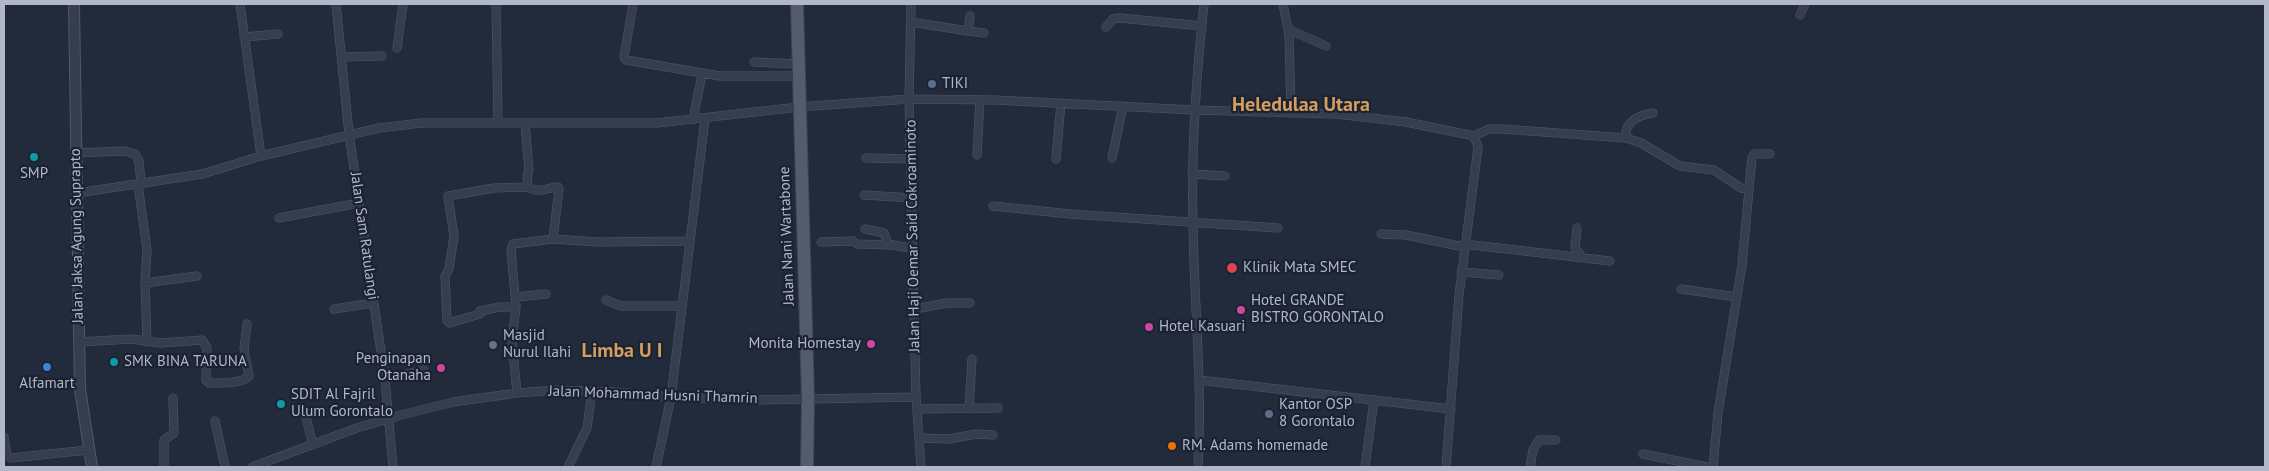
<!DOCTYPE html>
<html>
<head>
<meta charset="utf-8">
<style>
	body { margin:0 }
	#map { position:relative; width:2269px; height:471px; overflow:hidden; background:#222b3c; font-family:"PT Sans",sans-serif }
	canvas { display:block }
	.frame { position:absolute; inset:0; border:5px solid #b2b8c7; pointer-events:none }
</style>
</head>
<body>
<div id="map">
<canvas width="2269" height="471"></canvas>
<div class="frame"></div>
</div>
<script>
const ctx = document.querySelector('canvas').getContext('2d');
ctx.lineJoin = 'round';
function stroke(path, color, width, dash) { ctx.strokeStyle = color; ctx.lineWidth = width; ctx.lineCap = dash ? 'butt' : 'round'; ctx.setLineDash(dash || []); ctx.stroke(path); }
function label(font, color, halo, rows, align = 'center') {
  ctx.font = font + ' "PT Sans",sans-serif'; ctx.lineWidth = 4.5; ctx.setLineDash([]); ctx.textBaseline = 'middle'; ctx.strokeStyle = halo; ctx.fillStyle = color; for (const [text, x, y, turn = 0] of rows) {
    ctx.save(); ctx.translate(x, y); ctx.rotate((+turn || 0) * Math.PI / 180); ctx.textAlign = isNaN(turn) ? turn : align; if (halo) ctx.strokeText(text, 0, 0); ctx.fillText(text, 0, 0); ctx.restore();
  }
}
const minor = new Path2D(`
	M240,4L261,156
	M336,4L349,134L385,379L393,467
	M496,4L498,123
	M633,4L624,57L626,60L720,76H798
	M911,4L909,99L916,397L921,467
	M1283,4L1289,35L1291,113
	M1800,15L1805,4
	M911,22L968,31L970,16
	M1106,27L1113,19L1120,18L1202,26
	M1288,29L1326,46
	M968,31L984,33
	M244,37L278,34
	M397,48L403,4
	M342,57L382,56
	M754,62L798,64
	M693,120L702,74
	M525,123L529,171L527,176L528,187C537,194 547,188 558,187L559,189L553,239
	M1474,136L1489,129H1502L1626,138C1624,121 1640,115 1653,113
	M1626,138L1641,143L1680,166L1714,170L1741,188L1748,189
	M76,153L124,151L135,154L139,161L141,184
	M977,155L980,100
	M866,158L912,159
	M1112,158L1123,106
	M1056,159L1061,103
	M1192,174L1225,176
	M138,184L147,250L145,283L147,342
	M77,193L202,174L261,156L379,128L421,123H657L799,107L909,99L995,100L1195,110L1336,114L1406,122L1474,136L1478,147L1459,295L1446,467
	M864,195L913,198
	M993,206L1070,214L1278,228
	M279,218L359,203
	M1577,228L1575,248L1582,257
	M865,229L884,233L888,244L914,249
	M1381,234L1406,235L1464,247
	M821,242L853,241L857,244L891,245
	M1464,244L1610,261
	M1461,272L1499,275
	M145,283L197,276
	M1681,289L1737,297
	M516,297L546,294
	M606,300L621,306H682
	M516,307H500L480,311V314C470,317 460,319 450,323L447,321L445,276L449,269L454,236L448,196L494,188L528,187
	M334,309L373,303
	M915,309L947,303H970
	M78,342L131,339L161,343L202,340L207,348L206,380L209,383C219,383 242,384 249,376L244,349L247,324
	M385,379L424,370
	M1199,380L1451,409
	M517,393L512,341L516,307L511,250L513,244L553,239L598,242L690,241
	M917,409L998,408
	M969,409L972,359
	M304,410L313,445
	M215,421L225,467
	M4,437L7,455L11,458L88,450
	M919,438L949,439L976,434L993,435
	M1643,454L1707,467
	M164,467V440L174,433L173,398
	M252,467L357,428L401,415L453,402L517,393L556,390L615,392L671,397L755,400L916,397
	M568,467L587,428L592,391
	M656,467L671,397L705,119
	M1198,467C1203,386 1194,305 1193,224C1191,150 1196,77 1204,4
	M1365,467L1374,400
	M1530,467L1533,450L1539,440H1556
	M1713,467L1718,413L1742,265L1752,157L1755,154H1770`);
const tertiary = new Path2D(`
	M74,4L80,389L92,467`);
const primary = new Path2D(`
	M797,4L808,399L807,467`);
stroke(minor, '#515867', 9);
stroke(tertiary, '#515867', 12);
stroke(primary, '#3f4655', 14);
stroke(minor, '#363d4c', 8);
stroke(tertiary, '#363d4c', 10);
stroke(primary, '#545c6c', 12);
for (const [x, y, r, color] of [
	[932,84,5,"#5c6f8a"],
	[34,157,5,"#0f9aa8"],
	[1232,268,6,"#e0444e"],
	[1241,310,5,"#d1479c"],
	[1149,327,5,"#d1479c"],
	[871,344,5,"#d1479c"],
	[493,345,5,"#6b7280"],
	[114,362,5,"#0f9aa8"],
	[47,367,5,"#3f7fe0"],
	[441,368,5,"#d1479c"],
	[281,404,5,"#0f9aa8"],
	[1269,414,5,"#5c6f8a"],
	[1172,446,5,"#e8710a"]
]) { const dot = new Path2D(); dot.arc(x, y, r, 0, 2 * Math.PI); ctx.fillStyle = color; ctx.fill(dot); stroke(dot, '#1b2231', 2); }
label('15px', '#b2b8c7', '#1b2231', [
	["TIKI",942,84],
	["SMP",34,174,"center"],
	["Klinik Mata SMEC",1243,268],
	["Hotel GRANDE",1251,301],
	["BISTRO GORONTALO",1251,318],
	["Hotel Kasuari",1159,327],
	["Masjid",503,336],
	["Nurul Ilahi",503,353],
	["Monita Homestay",861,344,"right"],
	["Penginapan",431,359,"right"],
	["Otanaha",431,376,"right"],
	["SMK BINA TARUNA",124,362],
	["Alfamart",47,384,"center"],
	["SDIT Al Fajril",291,395],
	["Ulum Gorontalo",291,412],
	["Kantor OSP",1279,405],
	["8 Gorontalo",1279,422],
	["RM. Adams homemade",1182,446]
], 'left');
label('15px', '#b2b8c7', '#1b2231', [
	["Jalan Jaksa Agung Suprapto",77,236,-91],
	["Jalan Sam Ratulangi",364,236,82],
	["Jalan Nani Wartabone",787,236,-92],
	["Jalan Haji Oemar Said Cokroaminoto",913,236,-91],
	["Jalan Mohammad Husni Thamrin",653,395,2]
]);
label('bold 20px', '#d59e5f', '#1b2231', [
	["Heledulaa Utara",1301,105],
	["Limba U I",622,351]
]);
</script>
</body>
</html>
